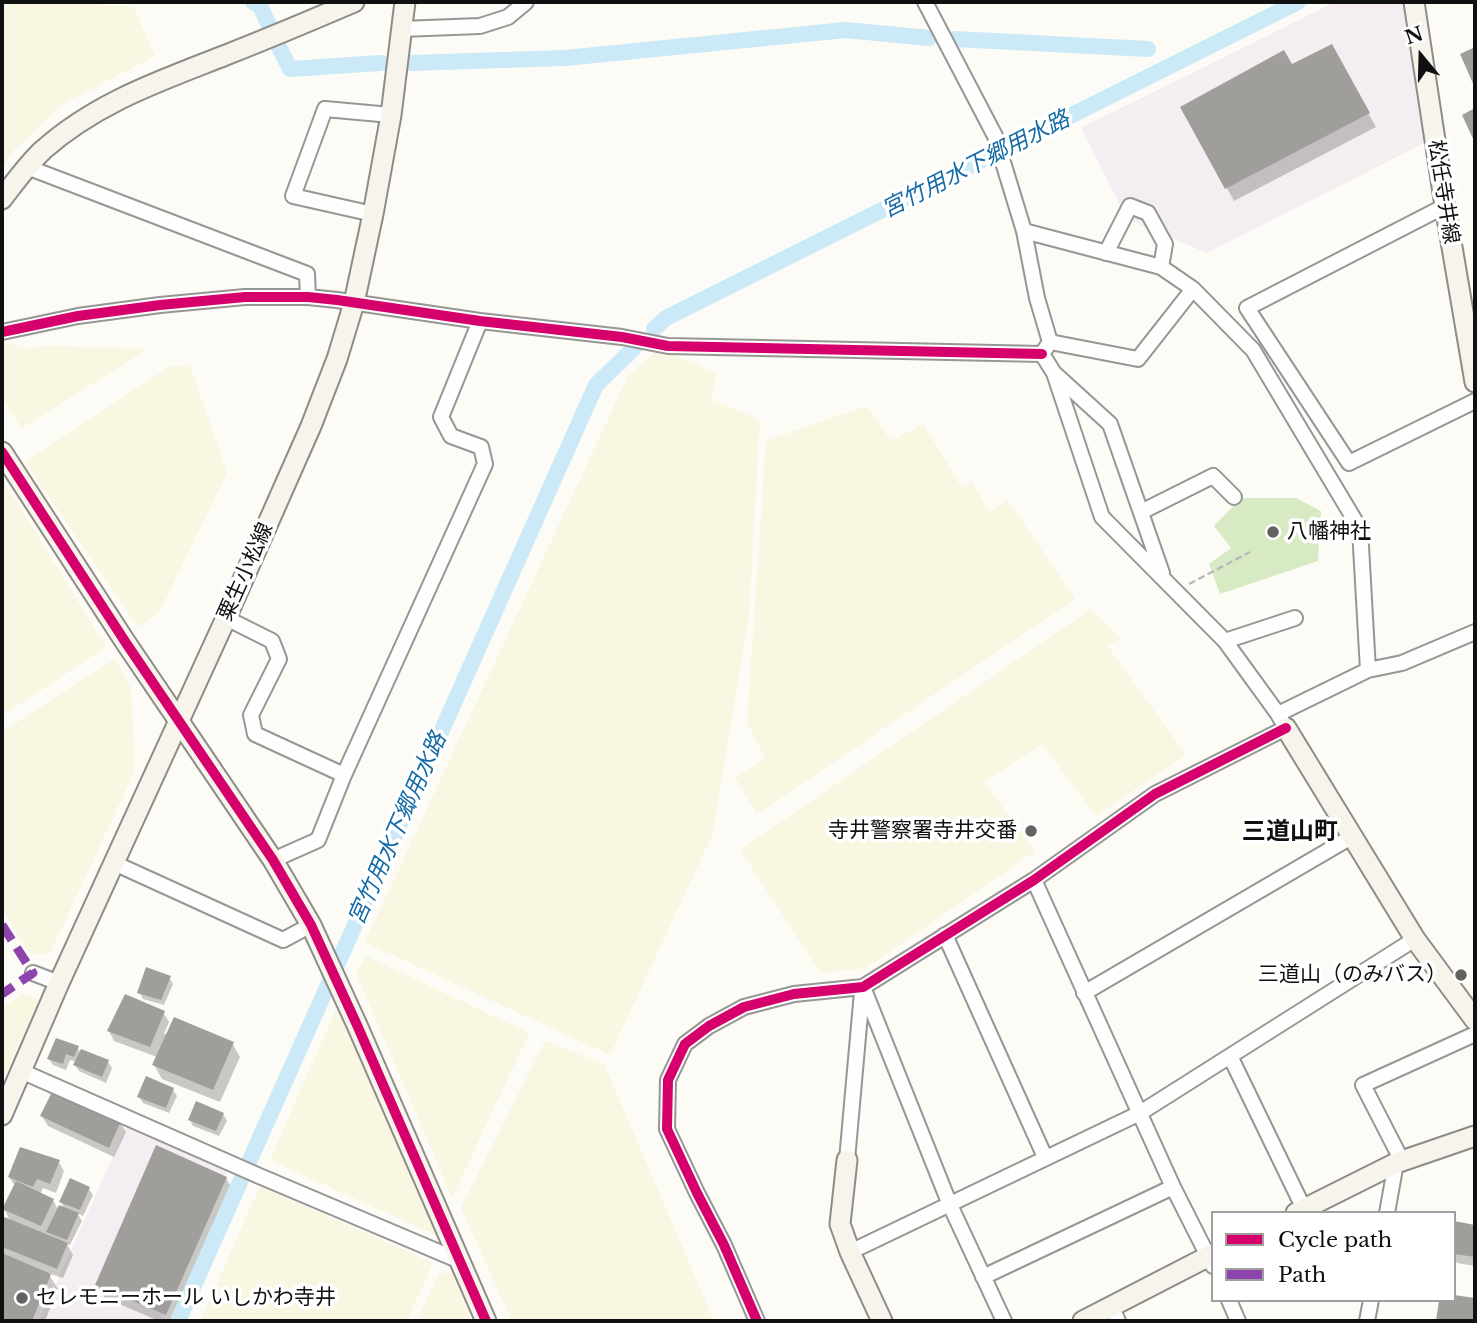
<!DOCTYPE html>
<html>
<head>
<meta charset="utf-8">
<style>
	body { margin:0 }
	#map { position:relative; width:1477px; height:1323px; overflow:hidden; background:#fcfbf6; font-family:"Libre Baskerville",serif }
	canvas { display:block }
	.frame { position:absolute; inset:0; border:4px solid #101010; pointer-events:none }
	.legend { position:absolute; left:1211px; top:1211px; width:245px; height:91px; box-sizing:border-box; background:#fff; border:2px solid #9f9f9f; margin:0; padding:9px 12px; list-style:none; font-size:21px; color:#101010 }
	.legend li { display:flex; align-items:center; gap:14px; height:35px }
	.legend b { width:35px; border:2px solid #9f9f9f }
	.north { position:absolute; left:1386px; top:21px; width:70px; height:70px; -webkit-text-stroke:5px #fff; paint-order:stroke; rotate:341deg; font-size:19px; font-weight:700; line-height:28px; text-align:center; color:#101010 }
	.north::after { content:''; display:block; margin:auto; width:24px; height:32px; background:#101010; clip-path:polygon(50% 0,100% 100%,50% 72%,0 100%) }
</style>
</head>
<body>
<div id="map">
<canvas width="1477" height="1323"></canvas>
<div class="frame"></div>
<ul class="legend">
<li><b style="height:9px;background:#d6006c"></b>Cycle path</li>
<li><b style="height:9px;background:#8e44ad"></b>Path</li>
</ul>
<div class="north">N</div>
</div>
<script>
const ctx = document.querySelector('canvas').getContext('2d');
ctx.lineJoin = 'round';
function fillPath(path, color) { ctx.fillStyle = color; ctx.fill(path, 'evenodd'); }
function stroke(path, color, width, dash) { ctx.strokeStyle = color; ctx.lineWidth = width; ctx.lineCap = dash ? 'butt' : 'round'; ctx.setLineDash(dash || []); ctx.stroke(path); }
function label(font, color, halo, rows, align = 'center') {
  ctx.font = font + ' "Libre Baskerville","Noto Sans JP",serif'; ctx.lineWidth = 7; ctx.setLineDash([]); ctx.textBaseline = 'middle'; ctx.strokeStyle = halo; ctx.fillStyle = color; for (const [text, x, y, turn = 0] of rows) {
    ctx.save(); ctx.translate(x, y); ctx.rotate((+turn || 0) * Math.PI / 180); ctx.textAlign = isNaN(turn) ? turn : align; if (halo) ctx.strokeText(text, 0, 0); ctx.fillText(text, 0, 0); ctx.restore();
  }
}
fillPath(new Path2D(`
	M1335,2H1404L1426,142L1207,253L1127,219L1081,128Z
	M128,1123L230,1165L160,1321H39Z`), '#f4eef2');
fillPath(new Path2D(`
	M2,2L133,6L155,56L64,103L13,151L2,170Z
	M4,342L26,349L44,346L148,349L22,428L2,399V344Z
	M659,349L716,373L712,400L760,420L749,615L713,833L610,1055L365,942L628,376Z
	M190,365L227,473L159,613L138,627L25,462L169,367Z
	M867,406L891,441L923,424L962,488L972,482L990,512L1008,500L1075,599L757,814L735,777L765,759L747,722L766,441Z
	M2,478L106,647L2,716Z
	M1091,609L1121,639L1107,645L1186,755L1096,816L1042,744L984,782L1035,851L866,968L821,973L740,850Z
	M115,659L131,688L135,770L49,955L30,954L2,909V732Z
	M366,956L529,1033L452,1198L356,973Z
	M22,994L39,999L2,1082V1008Z
	M337,1007L440,1237L270,1160Z
	M545,1041L604,1064L714,1321H512L461,1208Z
	M260,1186L433,1263L407,1321H200Z
	M439,1273H452L472,1321H417Z`), '#f9f6e2');
fillPath(new Path2D(`
	M1241,498H1296L1321,511L1318,561L1220,594L1209,564L1231,548L1214,526Z`), '#d8eac3');
fillPath(new Path2D(`
	M1331,47L1376,127L1234,201L1183,107L1291,66Z
	M169,977L173,984L164,1005L143,999L139,992Z
	M163,1012L169,1022L164,1034L232,1043L240,1057L220,1102L162,1079L154,1065L157,1057L114,1041L109,1031Z
	M77,1047L81,1053L108,1062L112,1068L106,1083L79,1071L75,1065L77,1062L70,1060L66,1070L53,1065L49,1059Z
	M173,1090L177,1096L169,1113L143,1103L139,1096Z
	M223,1114L227,1121L219,1136L193,1126L190,1120Z
	M42,1116L120,1122L126,1132L114,1157L48,1126Z
	M58,1161L64,1171L56,1193L43,1188L40,1194L53,1200L59,1211L65,1210L61,1202L89,1189L93,1195L83,1216L77,1213L82,1221L70,1245L67,1244L73,1255L63,1278L48,1273L58,1289L45,1321H2V1218L11,1222L4,1209L15,1186L9,1177Z
	M226,1178L234,1192L177,1321H159L105,1298L97,1285Z
	M1456,1223L1475,1227V1266L1457,1263L1454,1258Z`), '#0003');
stroke(new Path2D(`
	M253,2L260,6L269,25
	M955,39L1148,49
	M279,47L290,69L381,63
	M410,63L565,58L846,30L929,38
	M654,329L666,318L1298,2
	M178,1321L596,385L634,348`), '#cbe9f7', 16);
fillPath(new Path2D(`
	M1332,44L1370,113L1225,189L1180,107L1284,50L1292,64Z
	M1475,47V88L1460,54Z
	M1475,108V143L1462,115Z
	M146,967L171,976L161,1000L137,993Z
	M125,994L165,1011L150,1047L107,1031Z
	M174,1017L234,1042L213,1090L152,1065Z
	M56,1038L79,1046L74,1057L66,1054L63,1064L47,1059Z
	M81,1049L109,1060L102,1077L73,1065Z
	M146,1076L174,1088L166,1108L137,1097Z
	M52,1092L121,1121L109,1148L40,1116Z
	M196,1101L224,1113L216,1131L188,1120Z
	M156,1145L227,1177L166,1315L95,1285Z
	M20,1147L60,1160L50,1184L37,1179L33,1187L8,1177Z
	M70,1178L90,1187L80,1210L59,1202Z
	M16,1181L54,1199L41,1226L2,1209Z
	M59,1205L79,1213L67,1240L46,1232Z
	M2,1216L68,1243L57,1269L2,1247Z
	M1454,1221L1475,1225V1257L1454,1254Z
	M2,1253L51,1274L32,1321H2Z
	M1454,1295L1475,1298V1321H1436L1439,1300H1454Z`), '#a09e9b');
const street = new Path2D(`
	M925,2L995,136L1024,231L1037,298L1050,342L1042,354
	M401,29L480,26L508,17L526,2
	M27,167L307,274L308,297
	M1445,206L1247,308L1349,463L1475,401
	M373,214L293,196L325,109L391,115
	M1024,231L1161,267L1193,289L1253,350L1360,529L1368,670
	M1106,253L1130,206L1148,213L1165,244L1161,267
	M2,332L78,316L160,305L245,297H308L337,300L480,321L622,337L668,346L1042,354
	M1050,342L1138,359L1193,289
	M1055,374L1110,424L1162,573
	M1141,512L1213,476L1234,497
	M226,618L272,641L279,659L251,715L255,734L344,775
	M1225,641L1295,618
	M1278,714L1368,670L1402,663L1475,632
	M273,860L318,840L344,775L485,464L481,447L451,436L441,417L480,321
	M114,863L283,940L311,925
	M1034,880L1173,1187L1213,1266
	M945,935L1045,1157
	M33,973L59,983
	M863,987L950,1205L1004,1321
	M1084,993L1353,836
	M1230,1056L1304,1209
	M21,1071L257,1175L460,1261
	M847,1160L862,992
	M1402,1161L1363,1085L1475,1034
	M1387,1213L1396,1163
	M850,1252L1140,1113L1415,939
	M983,1277L1173,1187
	M1229,1300L1238,1321
	M1111,1306L1118,1321
	M757,1321L724,1245L697,1193L667,1129L668,1080L685,1044L709,1026L744,1007L794,994L863,987L1034,880L1155,794L1286,728L1278,714L1225,641L1102,517L1054,373L1042,354
	M1367,1321L1371,1300`);
const secondary = new Path2D(`
	M1414,2L1445,206L1475,382
	M2,199C15,182 27,165 43,150C97,102 160,81 226,55C269,38 312,20 354,2
	M2,452L126,643L273,860L311,925L357,1025L486,1321
	M1286,728L1415,939L1475,1020
	M2,1115L59,983L226,618L311,426L337,359L354,303L373,214L391,115L405,2
	M847,1160L840,1224L850,1252L882,1321
	M1296,1213L1396,1163L1475,1136
	M1083,1321L1213,1254`);
stroke(street, '#969694', 18);
stroke(secondary, '#8d8c8a', 23);
stroke(new Path2D(`
	M1189,584L1250,552`), '#b9b9b8', 2.5, [7, 3.5]);
stroke(street, '#fffefe', 14);
stroke(secondary, '#f6f4eb', 19);
stroke(new Path2D(`
	M2,925L33,973L2,994`), '#8e44ad', 9, [18, 9]);
stroke(new Path2D(`
	M2,332L78,316L160,305L245,297H308L337,300L480,321L622,337L668,346L1042,354
	M2,452L126,643L273,860L311,925L357,1025L486,1321
	M757,1321L724,1245L697,1193L667,1129L668,1080L685,1044L709,1026L744,1007L794,994L863,987L1034,880L1155,794L1286,728`), '#d6006c', 10);
for (const [x, y, r, color] of [
	[1273,532,7,"#636260"],
	[1031,831,7,"#636260"],
	[1461,975,7,"#636260"],
	[22,1298,7,"#636260"]
]) { const dot = new Path2D(); dot.arc(x, y, r, 0, 2 * Math.PI); ctx.fillStyle = color; ctx.fill(dot); stroke(dot, '#fff', 2.5); }
label('21px', '#101010', '#fff', [
	["松任寺井線",1443,192,81],
	["粟生小松線",246,572,-66]
]);
label('21px', '#101010', '#fff', [
	["八幡神社",1287,532],
	["寺井警察署寺井交番",1017,831,"right"],
	["三道山（のみバス）",1447,975,"right"],
	["セレモニーホール いしかわ寺井",36,1298]
], 'left');
label('italic 23px', '#146ba6', '#fff', [
	["宮竹用水下郷用水路",976,165,-27],
	["宮竹用水下郷用水路",398,829,-66]
]);
label('bold 24px', '#101010', '#fff', [
	["三道山町",1290,832]
]);
</script>
</body>
</html>
